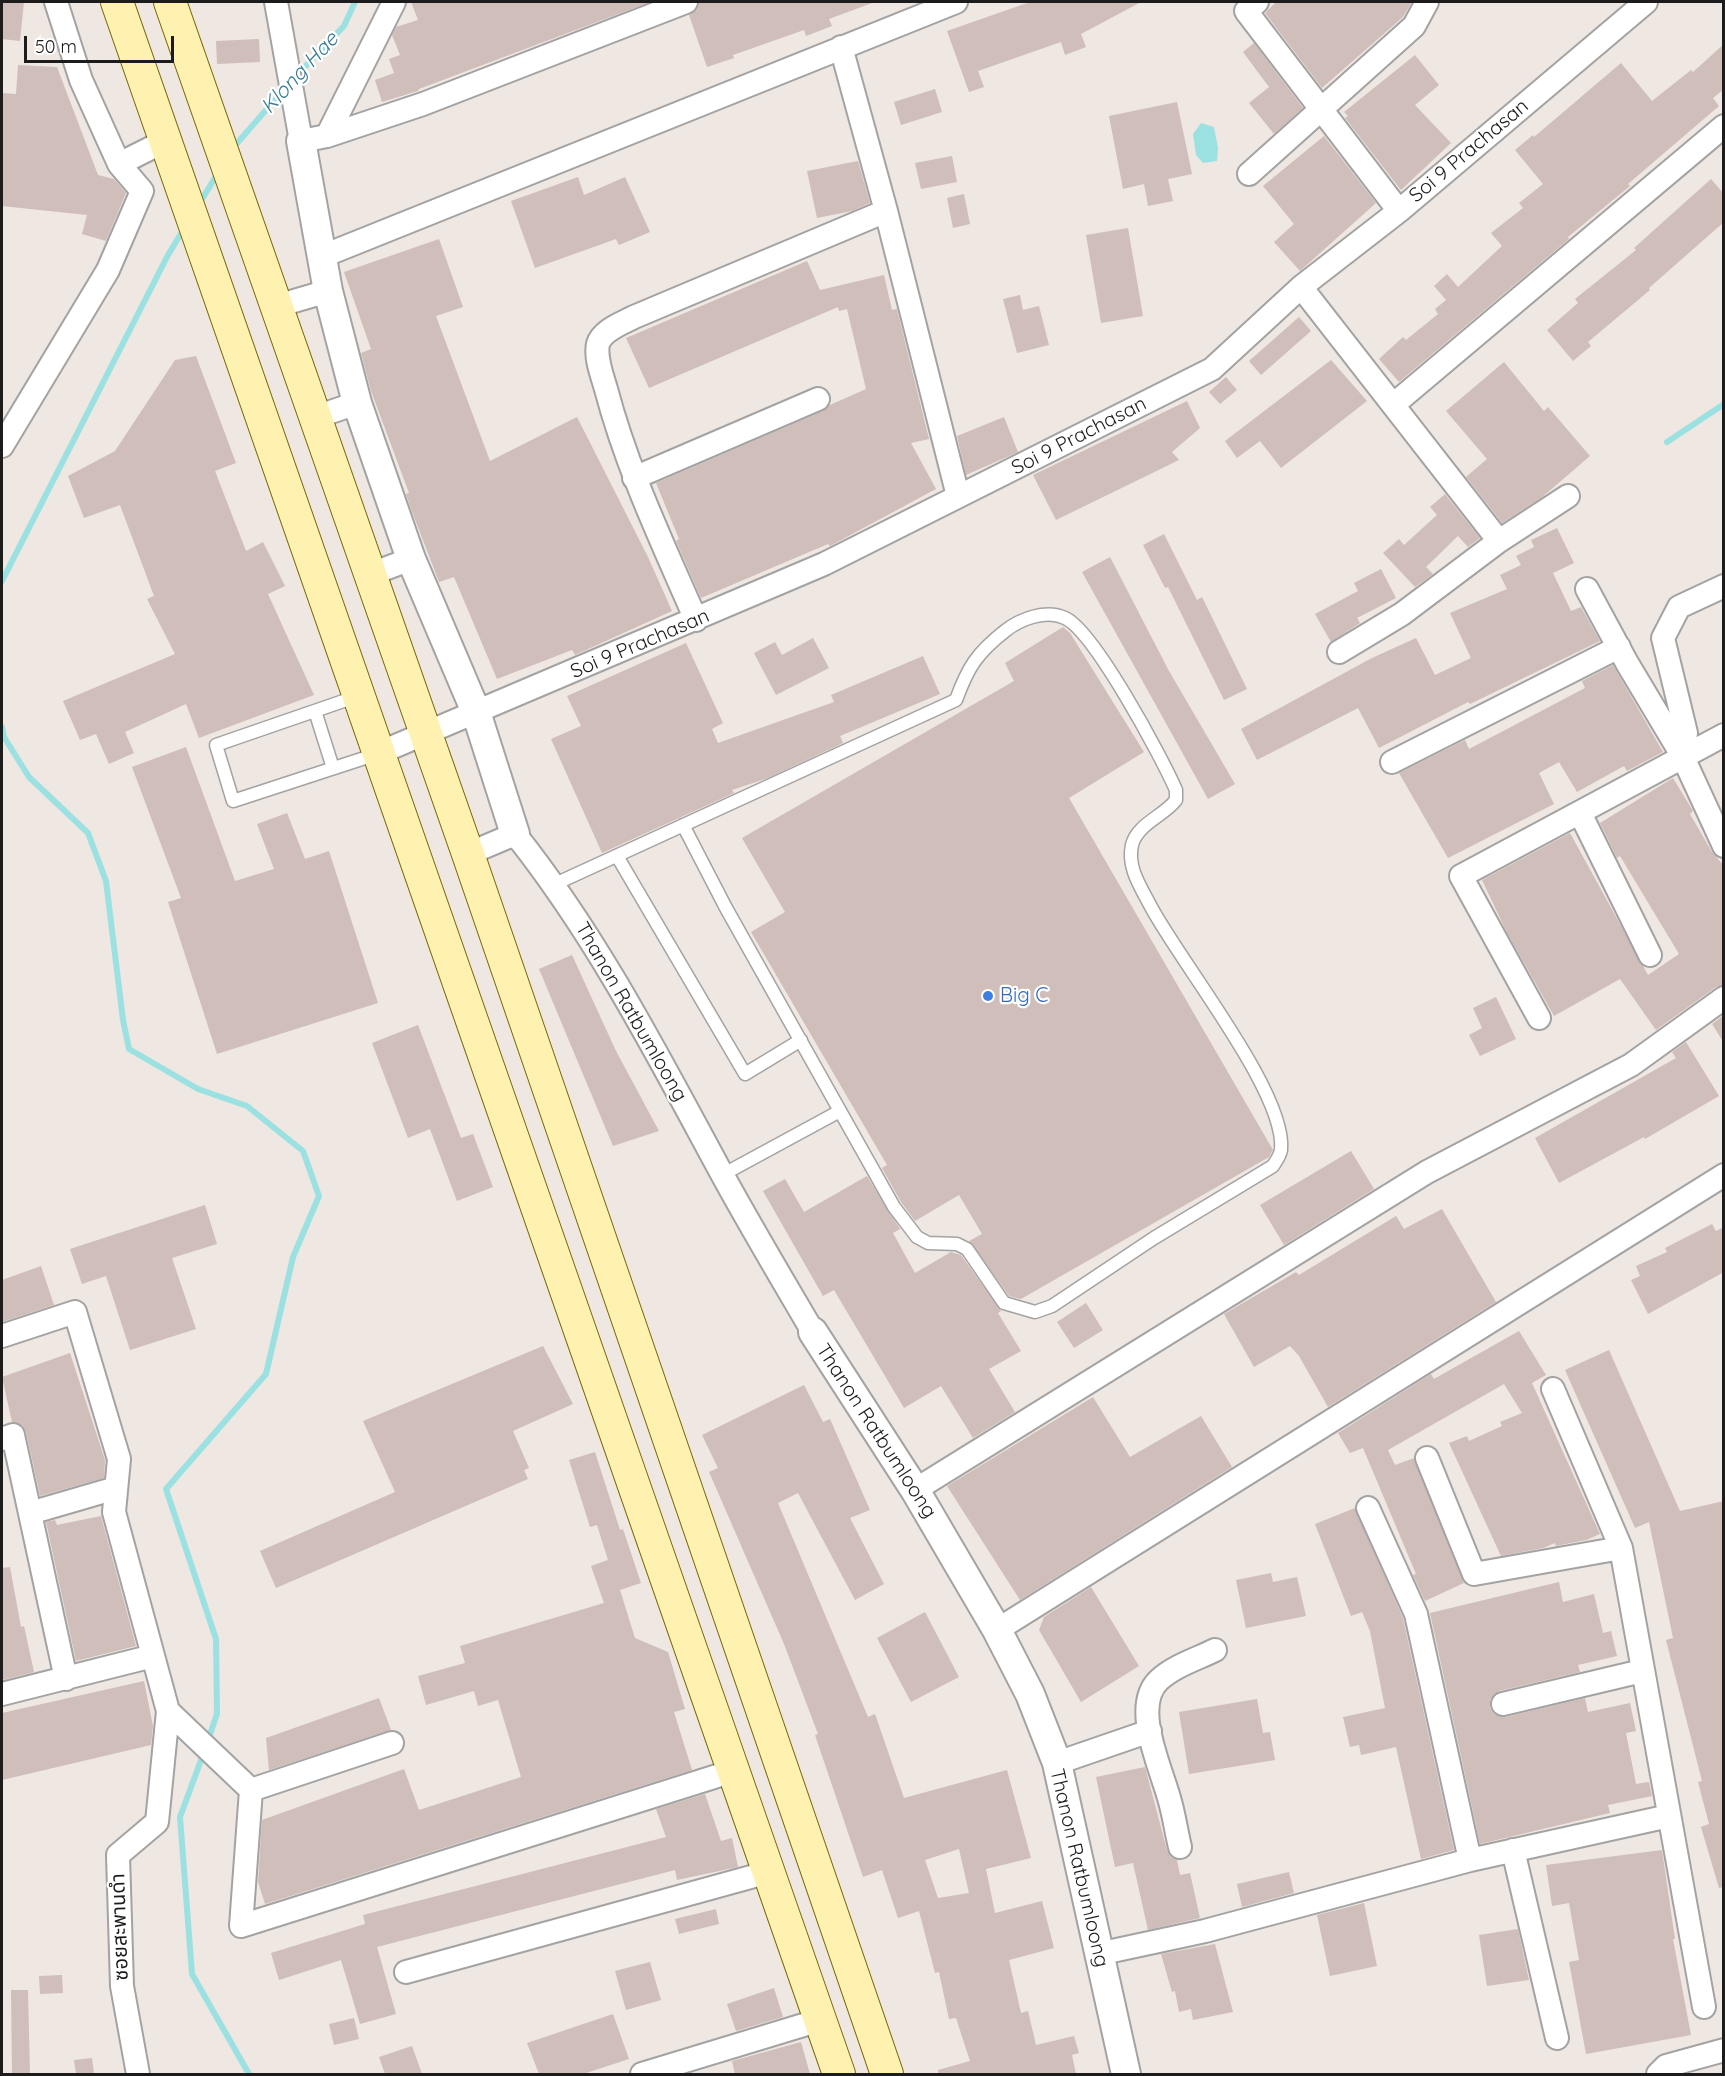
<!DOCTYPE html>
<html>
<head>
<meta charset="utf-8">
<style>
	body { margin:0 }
	#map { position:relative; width:1725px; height:2076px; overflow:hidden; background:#efe7e1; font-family:Quicksand,sans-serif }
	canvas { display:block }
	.frame { position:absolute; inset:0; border:3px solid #1c1c1c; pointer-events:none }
	.scale { position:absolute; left:24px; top:36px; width:150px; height:27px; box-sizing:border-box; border:3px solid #1c1c1c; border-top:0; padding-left:8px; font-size:18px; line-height:21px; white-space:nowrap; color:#1c1c1c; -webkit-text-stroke:4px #fff; paint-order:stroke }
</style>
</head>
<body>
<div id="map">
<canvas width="1725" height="2076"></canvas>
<div class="frame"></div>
<div class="scale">50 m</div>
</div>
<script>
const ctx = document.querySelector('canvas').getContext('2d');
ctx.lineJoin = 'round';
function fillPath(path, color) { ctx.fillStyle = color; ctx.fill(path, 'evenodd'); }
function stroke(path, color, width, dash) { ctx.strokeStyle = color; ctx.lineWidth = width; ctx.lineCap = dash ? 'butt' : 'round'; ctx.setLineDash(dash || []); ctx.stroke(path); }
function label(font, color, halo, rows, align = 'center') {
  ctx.font = font + ' Quicksand,"Noto Sans Thai",sans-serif'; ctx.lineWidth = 4.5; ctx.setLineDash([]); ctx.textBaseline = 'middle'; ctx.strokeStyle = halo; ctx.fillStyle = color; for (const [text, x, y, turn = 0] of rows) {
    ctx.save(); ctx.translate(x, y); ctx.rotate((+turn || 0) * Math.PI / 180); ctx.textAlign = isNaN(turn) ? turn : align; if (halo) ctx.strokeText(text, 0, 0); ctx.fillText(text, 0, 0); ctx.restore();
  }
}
fillPath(new Path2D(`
	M1201,123L1214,127L1218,148L1217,161L1203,163L1196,155L1193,134Z`), '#9ce1e2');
stroke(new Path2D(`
	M295,77L344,26L355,2
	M232,149L286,87
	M198,206L219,171
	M1667,442L1724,404
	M2,581L168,255L185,227
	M2,727L4,737L29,777L88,833L106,881L123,1020L129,1049L198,1089L247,1106L303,1151L319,1196L293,1257L266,1374L166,1489L216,1639L217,1714L207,1743
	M204,1752L180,1817L192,1974L249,2074`), '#9ce1e2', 6);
fillPath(new Path2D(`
	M2,2H24L20,41L2,39Z
	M411,2H650L419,89L418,91L382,102L375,80L394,73L389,59L400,55L392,35L396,27L418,20Z
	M699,2H872V3L829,19L832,26L806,36L804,30L733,55L734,58L707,67L689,15L697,10Z
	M1030,2H1141L1081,34L1086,47L1065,55L1061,42L978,71L984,87L969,92L947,31Z
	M1276,2H1412L1403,17L1322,88L1265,13Z
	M259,39L260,62L217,64L216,41Z
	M1254,43L1303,108L1274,134L1249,103L1269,87L1243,52Z
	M1724,44V89L1713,98L1719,106L1628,184L1630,186L1568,237L1569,239L1399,382L1379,359L1403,337L1406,340L1438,314L1435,309L1446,300L1434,286L1447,274L1458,287L1502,246L1491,233L1523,208L1519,203L1543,184L1515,150L1533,135L1534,137L1621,63L1652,101L1691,70L1693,72Z
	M1415,55L1439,85L1415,105L1451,143L1401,190L1345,118L1348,116L1344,112Z
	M18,65L57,67L98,175L114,179L126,193L106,241L82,234L87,215L2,206V93L16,94Z
	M935,89L942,112L901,125L894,102Z
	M1177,102L1192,174L1168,179L1173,201L1148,206L1144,184L1123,189L1109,116Z
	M1324,136L1376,203L1300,271L1274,242L1294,224L1263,186Z
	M952,156L957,182L921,189L915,163Z
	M858,161L870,203L852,211L817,218L807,171Z
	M578,177L584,195L625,177L650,232L619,245L616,239L535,268L511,201Z
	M1711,179L1724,194V222L1649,288L1650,290L1588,342L1591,346L1573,361L1547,330L1578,303L1575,299L1636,250L1634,248Z
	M964,194L970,224L953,228L947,198Z
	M1128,228L1143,316L1101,323L1086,235Z
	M439,239L463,307L436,316L490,461L577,417L648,557L672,611L575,655L572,650L497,679L454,577L439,582L411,509L406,494L409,493L371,391L361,353L371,349L344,272Z
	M807,261L820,290L884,275L892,310L897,309L929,439L911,443L936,489L830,546L828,544L701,598L676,541L679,539L656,483L823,411L830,405L866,389L847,309L839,311L838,307L649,388L626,338Z
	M1020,295L1023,310L1039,306L1049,345L1017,353L1003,299Z
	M1299,317L1311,331L1261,375L1249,361Z
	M196,356L236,463L215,471L246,551L263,542L285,586L268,594L314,695L199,738L186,704L125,732L134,753L109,764L96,734L80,740L63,701L175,654L147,599L154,596L120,505L84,518L68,476L115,451L175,360Z
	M1331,360L1367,401L1281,468L1260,441L1237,458L1225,441Z
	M1504,362L1544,411L1548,407L1590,456L1541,498L1502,523L1466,477L1487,459L1446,411Z
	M1226,377L1237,390L1220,404L1209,392Z
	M1187,401L1200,428L1172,452L1179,460L1056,520L1033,475Z
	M1004,417L1018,452L966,475L957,436Z
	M1445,494L1480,538L1468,547L1458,536L1426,567L1433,574L1415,587L1383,553L1399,539L1404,545L1437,515L1430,507Z
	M1557,528L1574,563L1553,573L1571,611L1581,607L1600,641L1470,704L1468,702L1379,748L1358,708L1257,760L1241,729L1372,658L1416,638L1435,675L1471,658L1450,613L1507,589L1500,575L1521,565L1516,556L1534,547L1531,540Z
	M1164,534L1197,600L1202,597L1247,689L1224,700L1168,587L1165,588L1143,545Z
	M1110,557L1169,671L1235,784L1208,799L1082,572Z
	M1381,569L1396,598L1357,618L1360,623L1331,642L1315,614L1358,591L1354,583Z
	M1063,627L1070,633L1144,752L1069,798L1273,1150L1269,1157L1021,1299L1009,1296L969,1241L982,1234L959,1195L915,1221L901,1202L882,1168L887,1165L751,932L785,912L742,838L1014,681L1005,663Z
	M813,638L829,668L776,695L754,653L775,642L782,655Z
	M686,643L723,723L712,729L718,743L834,702L831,695L923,656L940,694L840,736L843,743L768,778L732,790L734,793L602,853L551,739L581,726L567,696Z
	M1613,665L1663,752L1627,771L1624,766L1577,792L1559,762L1539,773L1554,804L1448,858L1399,773L1465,740L1469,749L1585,688L1582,681Z
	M186,747L235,881L274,869L257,824L287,813L305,859L329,851L378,1003L217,1054L168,902L181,898L132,767Z
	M1673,778L1693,811L1690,814L1712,852L1724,866V985L1716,987L1656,1030L1620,979L1554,1016L1507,933L1482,880L1570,833L1648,975L1679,954L1620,856L1617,858L1600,823Z
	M572,955L616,1051L659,1131L613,1146L539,969Z
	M1496,997L1516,1039L1480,1056L1469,1035L1482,1028L1473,1008Z
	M1724,1015V1043L1712,1024Z
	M418,1025L461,1138L473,1134L493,1187L457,1201L430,1129L408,1138L372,1043Z
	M1686,1042L1719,1096L1645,1139L1644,1137L1559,1183L1535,1138L1676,1058L1672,1052Z
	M1351,1151L1374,1189L1284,1245L1260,1205Z
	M867,1176L900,1229L893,1233L915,1273L951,1252L961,1255L1001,1311L998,1313L1021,1351L989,1369L1015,1412L973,1438L941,1386L904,1408L834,1290L823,1296L763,1191L785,1179L804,1212Z
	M205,1205L217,1244L172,1258L196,1329L130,1350L106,1276L82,1284L70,1249Z
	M1442,1209L1496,1302L1328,1407L1299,1356L1290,1346L1254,1367L1224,1314L1296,1272L1299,1275L1396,1216L1404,1229Z
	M1712,1224L1716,1231L1724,1227V1272L1648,1314L1631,1280L1640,1276L1636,1266L1667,1252L1665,1248Z
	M41,1266L54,1305L2,1322V1280Z
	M1086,1303L1103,1330L1074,1348L1057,1322Z
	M1519,1331L1546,1375L1532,1383L1600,1534L1586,1540L1556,1546L1555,1543L1543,1548L1501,1556L1449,1443L1467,1436L1469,1441L1502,1426L1500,1422L1522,1413L1504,1384L1388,1450L1395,1465L1414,1458L1464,1583L1425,1601L1413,1575L1416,1574L1363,1448L1350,1453L1338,1433L1431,1374L1434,1379Z
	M543,1346L573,1404L513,1431L529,1468L524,1470L528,1479L276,1588L260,1551L395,1492L363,1421Z
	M1609,1350L1680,1511L1724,1501V1887L1719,1888L1701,1827L1709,1824L1698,1782L1702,1781L1666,1640L1673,1638L1649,1522L1635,1528L1565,1370Z
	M70,1353L105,1460L104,1478L40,1496L26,1432L22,1425L12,1422L2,1377Z
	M804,1385L823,1422L830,1419L870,1510L850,1518L884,1584L855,1600L798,1493L778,1503L868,1717L875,1714L904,1798L1007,1770L1031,1858L986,1869L995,1913L1042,1901L1054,1948L1009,1960L1021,2013L1028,2011L1036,2045L1074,2036L1079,2053L1072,2055L1076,2074H938V2070L970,2061L956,2018L949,2019L939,1972L935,1973L919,1911L898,1918L882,1870L863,1877L815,1735L818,1734L784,1644L709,1472L718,1468L702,1435ZM959,1849L969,1893L938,1898L925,1860Z
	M1093,1397L1130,1457L1201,1416L1232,1467L1020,1600L947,1486Z
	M595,1452L620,1530L623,1529L641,1583L620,1590L635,1638L668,1652L685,1709L674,1712L692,1770L265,1904L258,1882L262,1820L404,1769L419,1810L521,1777L498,1700L478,1706L474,1691L426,1705L418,1676L465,1663L460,1646L604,1603L591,1566L608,1560L597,1525L590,1527L569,1460Z
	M1355,1508L1403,1618L1454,1850L1421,1859L1396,1747L1361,1755L1359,1745L1350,1747L1343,1717L1385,1708L1370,1631L1362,1612L1351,1616L1315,1524Z
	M101,1516L136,1646L76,1661L46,1522L55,1520L57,1525Z
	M10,1567L21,1627L24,1626L34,1672L2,1680V1568Z
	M1271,1573L1273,1582L1297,1577L1306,1616L1246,1628L1236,1580Z
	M1559,1582L1563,1602L1594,1594L1603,1633L1611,1631L1617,1656L1578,1665L1580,1672L1499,1691L1490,1700V1708L1494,1714L1506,1717L1585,1698L1588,1712L1630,1703L1636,1731L1626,1733L1636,1784L1649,1782L1652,1796L1608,1805L1610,1813L1480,1844L1430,1613Z
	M1091,1587L1139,1666L1081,1702L1039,1630L1044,1617Z
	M925,1612L959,1677L911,1702L877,1638Z
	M144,1681L153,1726L151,1745L2,1780V1713Z
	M379,1698L391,1730L269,1770L266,1738Z
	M1257,1699L1263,1733L1270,1732L1275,1760L1189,1774L1179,1712Z
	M1145,1767L1167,1850L1171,1857L1177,1860L1180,1875L1190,1873L1200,1918L1148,1930L1133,1863L1115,1867L1096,1777Z
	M705,1794L721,1841L732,1838L738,1867L677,1880L675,1870L377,1947L396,2014L360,2024L341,1960L279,1980L271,1953L365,1924L363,1915L666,1837L656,1809Z
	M1662,1850L1675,1939H1673L1691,2035L1586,2054L1569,1962L1579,1960L1569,1903L1552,1906L1546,1865Z
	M1289,1872L1294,1893L1242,1907L1237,1884Z
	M1364,1903L1377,1966L1330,1976L1317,1915Z
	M716,1909L719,1924L679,1934L675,1919Z
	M1518,1929L1529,1980L1487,1986L1479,1935Z
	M1215,1944L1233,2012L1193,2020L1191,2009L1179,2012L1175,1991L1172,1992L1161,1954Z
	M650,1962L661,2000L626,2010L615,1971Z
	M62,1975L63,1993L40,1994L39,1976Z
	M774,1988L783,2017L736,2031L727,2004Z
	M11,1990H28L30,2074H12Z
	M613,2014L629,2059L583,2074H539L527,2043Z
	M354,2018L359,2039L334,2045L329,2024Z
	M801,2042L810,2074H735L732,2061Z
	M412,2046L422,2074H385L379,2057Z
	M92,2058L94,2074H76L74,2060Z`), '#cfbeba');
const service = new Path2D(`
	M358,696L216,745L233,801L377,754
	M315,711L333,768
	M617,856L745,1074L801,1040
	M555,884C689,823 823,762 956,700C968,667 977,653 1005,631C1020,619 1046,609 1065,618C1094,631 1161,756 1176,790V800C1164,816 1137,824 1132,845C1127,867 1140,886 1150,905C1179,961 1287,1093 1281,1150C1280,1156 1276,1161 1273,1166L1154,1238L1052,1306L1035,1312L1004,1303L967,1249L957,1244L928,1243L917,1237L894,1207L726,908L683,825
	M722,1175L840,1111`);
const minor = new Path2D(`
	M276,2L301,141L327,136L394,2
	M1257,2L1246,11L1399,211
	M841,47L886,211L958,496
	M327,136L423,104L686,2
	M119,164L165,141
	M1249,174L1414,26L1427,2
	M323,256L956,2
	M1301,287L1499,541
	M277,306L328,291
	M1393,405L1724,126
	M316,417L357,403
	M2,446L108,270L142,191L119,164L81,80L56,2
	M634,478L818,399
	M371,574L411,559
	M1587,589L1627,663L1682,755L1724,846
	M696,620C663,544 627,469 606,389C602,375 595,358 598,344C602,330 623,323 634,317L886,211
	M1339,652L1402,614L1499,541L1568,496
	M379,753L824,564L1212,369L1301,287L1399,211L1646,2
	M1682,755L1686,733L1663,638L1679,607L1724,586
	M1392,762L1619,647
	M1580,813L1650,955
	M468,854L515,834C598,938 659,1058 722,1174C751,1227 782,1279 813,1332
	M1539,1018L1461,876L1724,735
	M2,1336L75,1312L119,1459L114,1512L168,1711L157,1822L118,1855L122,1986L138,2074
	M1553,1389L1621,1548L1704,2007
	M2,1439L13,1435L66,1679
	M1427,1458L1474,1574L1621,1548
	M915,1490L1427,1172L1631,1065L1724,998
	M1368,1508L1416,1614L1470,1860
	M30,1513L116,1488
	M997,1630L1724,1175
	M2,1694L153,1656
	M1503,1704L1642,1671
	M168,1711L251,1790
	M1057,1763L1150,1731
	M251,1790L241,1926L733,1771
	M251,1790L392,1743
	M1180,1847C1176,1831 1174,1814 1169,1798C1161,1768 1131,1706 1159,1680C1174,1666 1197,1659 1215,1650
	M1513,1850L1557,2038
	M1098,1954L1205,1931L1470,1860L1669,1816
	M406,1972L769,1872
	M642,2074L820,2020
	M1658,2074L1666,2066L1724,2050`);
const tertiary = new Path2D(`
	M301,141L328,291L357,403L411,559L476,712L515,834
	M813,1332L915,1490L997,1630L1030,1694L1057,1763L1126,2074`);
const secondary = new Path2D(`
	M117,2L839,2074
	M170,2L468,854L887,2074`);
stroke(service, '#a3a3a3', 15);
stroke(minor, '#a3a3a3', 26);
stroke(tertiary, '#a3a3a3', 32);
stroke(secondary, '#776900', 34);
stroke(service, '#fff', 12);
stroke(minor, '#fff', 22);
stroke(tertiary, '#fff', 28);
stroke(secondary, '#fff1af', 32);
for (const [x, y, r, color] of [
	[988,996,6,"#3f7fe0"]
]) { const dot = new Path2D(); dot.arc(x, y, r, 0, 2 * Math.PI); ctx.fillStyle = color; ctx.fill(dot); stroke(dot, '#fff', 2); }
label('20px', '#1c1c1c', '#fff', [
	["Soi 9 Prachasan",1469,151,-40],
	["Soi 9 Prachasan",1079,436,-27],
	["Soi 9 Prachasan",640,644,-23],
	["Thanon Ratbumloong",631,1012,60],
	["Thanon Ratbumloong",876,1431,57],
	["Thanon Ratbumloong",1079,1868,77],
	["ซอยสะพานดำ",120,1927,-92]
]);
label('20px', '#366cbe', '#fff', [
	["Big C",1000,996]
], 'left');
label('italic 21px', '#377b94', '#fff', [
	["Klong Hae",300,73,-47]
]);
</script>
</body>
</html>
